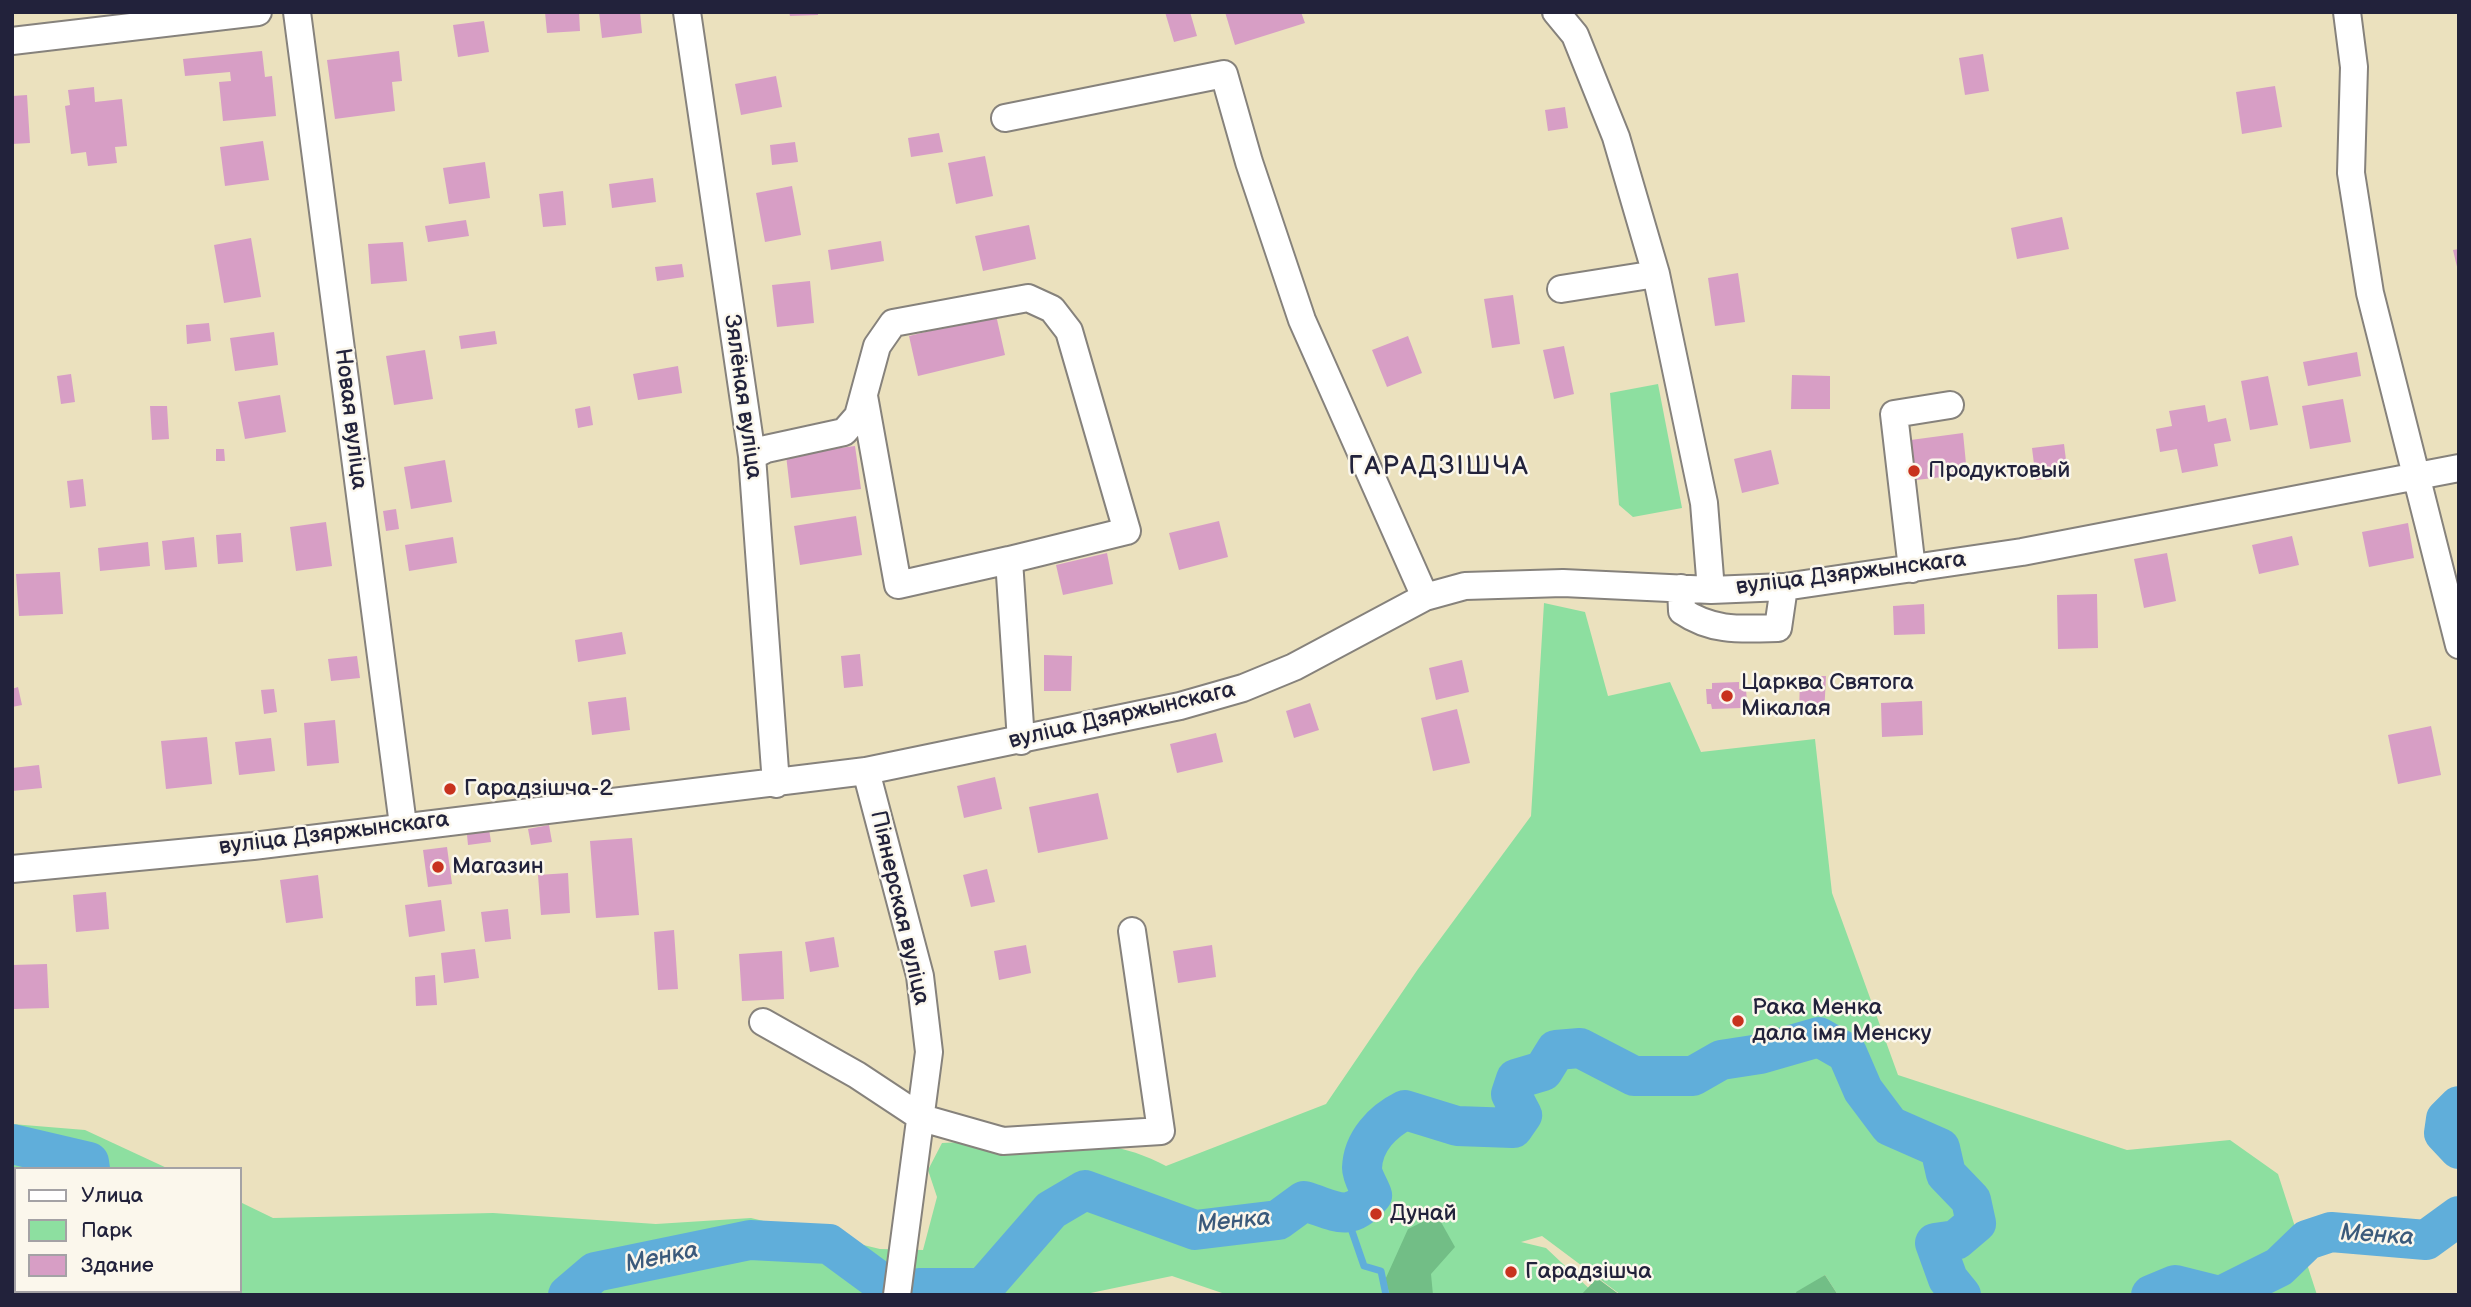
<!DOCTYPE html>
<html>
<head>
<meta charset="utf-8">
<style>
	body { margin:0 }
	#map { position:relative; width:2471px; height:1307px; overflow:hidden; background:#ebe1be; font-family:"Balsamiq Sans",sans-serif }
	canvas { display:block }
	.frame { position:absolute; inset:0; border:14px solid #22223b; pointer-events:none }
	.legend { position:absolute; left:14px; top:1167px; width:228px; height:126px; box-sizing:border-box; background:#fbf7ec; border:2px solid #a4a2a5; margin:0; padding:9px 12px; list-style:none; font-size:21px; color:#22223b }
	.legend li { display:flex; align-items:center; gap:14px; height:35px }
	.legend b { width:35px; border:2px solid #a4a2a5 }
</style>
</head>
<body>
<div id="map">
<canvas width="2471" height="1307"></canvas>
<div class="frame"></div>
<ul class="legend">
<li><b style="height:9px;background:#fff"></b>Улица</li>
<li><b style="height:19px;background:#8ddfa0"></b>Парк</li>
<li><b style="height:19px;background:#d79ec5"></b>Здание</li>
</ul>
</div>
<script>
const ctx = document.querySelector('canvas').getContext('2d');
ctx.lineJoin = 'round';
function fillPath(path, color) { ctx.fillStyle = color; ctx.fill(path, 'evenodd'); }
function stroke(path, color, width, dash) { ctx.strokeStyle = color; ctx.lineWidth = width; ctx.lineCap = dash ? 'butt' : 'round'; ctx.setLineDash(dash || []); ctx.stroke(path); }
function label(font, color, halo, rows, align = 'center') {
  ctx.font = font + ' "Balsamiq Sans",sans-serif'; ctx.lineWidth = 5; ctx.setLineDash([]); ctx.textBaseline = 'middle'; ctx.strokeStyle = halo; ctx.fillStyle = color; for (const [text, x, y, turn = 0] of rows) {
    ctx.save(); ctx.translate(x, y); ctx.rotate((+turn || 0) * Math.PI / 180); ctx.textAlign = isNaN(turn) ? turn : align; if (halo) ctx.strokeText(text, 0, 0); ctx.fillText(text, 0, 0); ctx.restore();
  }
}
fillPath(new Path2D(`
	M1658,384L1682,508L1633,517L1619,505L1610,393Z
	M1544,603L1585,612L1608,696L1670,682L1701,752L1815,739L1832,893L1898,1075L2127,1150L2230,1140L2278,1174L2317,1295H1838L1825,1275L1797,1295H1621L1542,1236L1521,1242L1546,1248L1596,1295H1228L1172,1276L1081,1295H12V1124L85,1130L169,1169H16V1291H240V1202L273,1218L493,1213L656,1224L751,1218L880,1249L923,1250L937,1197L928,1170L942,1143C1013,1140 1101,1130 1166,1166L1326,1104L1418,969L1531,816Z`), '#8ddfa0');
fillPath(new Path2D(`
	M1437,1215L1455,1247L1431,1274L1433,1295H1390L1385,1280L1408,1229Z
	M1825,1275L1838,1295H1797L1796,1292Z
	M1597,1278L1620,1295H1581Z`), '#72be86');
stroke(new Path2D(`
	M1346,1214L1364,1266L1381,1271L1386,1295
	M18,1295V1291`), '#60aeda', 7);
stroke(new Path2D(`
	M2459,1106L2446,1119L2444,1133L2459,1149
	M12,1144L89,1162L90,1169
	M919,1288H983L1051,1210L1085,1190L1195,1230L1278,1220L1304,1201C1335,1210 1349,1224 1372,1195C1369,1187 1362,1176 1362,1168C1363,1141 1383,1121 1405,1110L1457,1126L1513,1128L1522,1115L1511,1094L1516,1079L1543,1071L1556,1050L1580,1048L1634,1076H1693L1721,1060L1760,1054L1819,1037L1847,1053L1863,1090L1890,1126L1940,1148L1946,1174L1971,1200L1976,1223L1956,1240L1935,1243L1948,1279L1961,1295
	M203,1291L204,1295
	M568,1295L595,1272L750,1240L829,1244L878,1280
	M2151,1295L2175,1285L2215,1295
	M2223,1295L2279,1267L2307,1240L2331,1232L2426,1240L2459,1216`), '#60aeda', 40);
fillPath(new Path2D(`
	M545,12H579L580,31L547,33Z
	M599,12H640L642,33L602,38Z
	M789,12H818V15L790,16Z
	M1165,12H1190L1197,36L1174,42Z
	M1225,12H1301L1305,23L1235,45Z
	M484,21L489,52L458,57L453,25Z
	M262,51L265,77L272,76L276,116L223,121L219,82L231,81L230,72L185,76L183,59Z
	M399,51L402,81L392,82L395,111L335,119L327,60Z
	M1983,54L1989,91L1965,95L1959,58Z
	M776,76L782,107L741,115L735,84Z
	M2275,86L2282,127L2242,134L2236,92Z
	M94,87L95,102L122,99L127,146L115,147L117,163L88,166L86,152L71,154L65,106L70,105L68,90Z
	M27,95L30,143L12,144V96Z
	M1565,107L1568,128L1548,131L1545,110Z
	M939,133L943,152L911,157L908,138Z
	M263,141L269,180L225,186L220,147Z
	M795,142L798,162L772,165L770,145Z
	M985,156L993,196L956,204L948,163Z
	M485,162L490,198L449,204L443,168Z
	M653,178L656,202L612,208L609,184Z
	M792,186L801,235L765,242L756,193Z
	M563,191L566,225L543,227L539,194Z
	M2062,217L2069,249L2017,259L2011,228Z
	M466,220L469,236L428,242L425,226Z
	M1029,225L1036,259L983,271L975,236Z
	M251,238L261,297L224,303L214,245Z
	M881,241L884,261L831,270L828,250Z
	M403,242L407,281L371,284L368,244Z
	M2459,249V271H2458L2453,250Z
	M682,264L684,277L657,281L655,267Z
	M1738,273L1745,322L1715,326L1708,278Z
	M810,281L814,323L777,327L772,285Z
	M1513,295L1520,344L1492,348L1484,299Z
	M996,315L1005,355L918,376L909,336Z
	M209,323L211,341L187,344L186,325Z
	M495,331L497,344L461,349L459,336Z
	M274,332L278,365L235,371L230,338Z
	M1408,336L1422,373L1387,387L1372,350Z
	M1564,346L1574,394L1554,399L1543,350Z
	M425,350L433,399L394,405L386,356Z
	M2357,352L2361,376L2308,386L2303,362Z
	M678,366L682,393L638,400L633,374Z
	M71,374L75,402L61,404L57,376Z
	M1792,375L1830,376V409H1791Z
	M2268,376L2278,425L2250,430L2241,381Z
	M280,395L286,432L245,439L238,402Z
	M2343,399L2351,442L2310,449L2302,406Z
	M2205,405L2208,422L2226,418L2231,441L2214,444L2218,466L2182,473L2177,449L2160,452L2156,429L2172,426L2169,411Z
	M150,406H167L169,439L152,440Z
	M590,406L593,425L578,428L575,409Z
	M1963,433L1967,474L1908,481L1903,441Z
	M2064,444L2068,476L2036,480L2032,448Z
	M855,446L861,489L791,498L786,455Z
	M216,449H224L225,461H216Z
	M1771,450L1779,484L1742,493L1734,459Z
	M445,460L452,502L411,509L404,467Z
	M83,479L86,506L70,508L67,481Z
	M396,509L399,529L386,531L383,511Z
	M856,516L862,555L800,565L794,526Z
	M1219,521L1228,557L1179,570L1169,533Z
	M326,522L332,566L296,571L290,527Z
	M2408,523L2414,558L2369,567L2362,532Z
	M241,533L243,562L218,564L216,535Z
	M2292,536L2299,565L2259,574L2252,545Z
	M194,537L197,567L165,570L162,541Z
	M453,537L457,563L409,571L405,545Z
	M148,542L150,566L100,571L98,548Z
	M1107,553L1113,584L1063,595L1056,565Z
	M2167,553L2176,601L2144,608L2134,559Z
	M60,572L63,614L19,616L16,574Z
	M2097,594L2098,648L2058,649L2057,595Z
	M1924,604L1925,634L1894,635L1893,606Z
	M622,632L626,654L578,662L575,640Z
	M860,654L863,686L844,688L841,656Z
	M1044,655L1072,656L1071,691H1044Z
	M357,656L360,678L331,681L328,659Z
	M1462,660L1469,692L1436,700L1429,668Z
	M1800,676H1826L1824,716L1799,714Z
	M1739,682V689H1746L1747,703H1741V708L1712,709L1711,704H1707L1706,689H1712V683Z
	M18,687L22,705L12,707V689Z
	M274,689L277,712L264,714L261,690Z
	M626,697L630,730L592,735L588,702Z
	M1922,701L1923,735L1882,737L1881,703Z
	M1310,703L1319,730L1294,738L1286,711Z
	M1457,709L1470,763L1433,771L1421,718Z
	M335,720L339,763L307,766L304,723Z
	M2431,726L2441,775L2398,784L2388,735Z
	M1216,733L1223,762L1177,773L1170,744Z
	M207,737L212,784L166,789L161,741Z
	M271,738L275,771L239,775L235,742Z
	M39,765L42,788L12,791V768Z
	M995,777L1002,809L964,818L957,786Z
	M1098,793L1108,839L1038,853L1029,807Z
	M488,822L491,842L468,845L466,825Z
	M549,825L552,842L531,845L528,829Z
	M632,838L639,915L596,918L590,841Z
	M447,847L452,884L428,887L423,850Z
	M987,869L995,902L971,907L963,875Z
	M568,873L570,913L541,915L538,875Z
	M318,875L323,918L286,923L280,880Z
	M106,892L109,929L76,932L73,895Z
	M441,900L445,931L409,937L405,905Z
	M508,909L511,939L485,942L481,912Z
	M674,930L678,989L658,990L654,932Z
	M834,937L839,967L810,972L805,942Z
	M1026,945L1031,973L999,980L994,951Z
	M1212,945L1216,977L1178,983L1173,951Z
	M475,949L479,978L444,983L441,953Z
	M782,951L784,999L742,1001L739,954Z
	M47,964L49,1008L13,1009L12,965Z
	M435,975L437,1005L416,1006L415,977Z`), '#d79ec5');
const minor = new Path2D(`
	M297,12L403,825
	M687,12L752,456L776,784
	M1556,12L1575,35L1616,137L1656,274L1704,503L1711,590
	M2347,12L2354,67L2351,173L2370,293L2459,645
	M12,41L258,12
	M1005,118L1224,74L1249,162L1302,320L1425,597
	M1561,289L1656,274
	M864,396L898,585L1009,560
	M752,456L766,449L844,432L858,416L877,346L893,323L1028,298L1052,309L1069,331L1127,531L1009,560L1021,741
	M1912,569L1894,414L1950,405
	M1681,588L1682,611C1713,632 1742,629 1778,628L1784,587
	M866,771L920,976L929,1052L897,1295
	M12,869L253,846L866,771L1180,706L1243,688L1294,667L1425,597L1465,586L1563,583L1711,590L1784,587L2022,552L2459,468
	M763,1022L857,1075L922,1118L1003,1141L1161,1131L1132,931`);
stroke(minor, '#86827c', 30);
stroke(minor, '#fff', 26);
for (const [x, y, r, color] of [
	[1914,471,7,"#c8321e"],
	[1727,696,7,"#c8321e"],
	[450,789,7,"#c8321e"],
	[438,867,7,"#c8321e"],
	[1738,1021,7,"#c8321e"],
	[1376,1214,7,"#c8321e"],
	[1511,1272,7,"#c8321e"]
]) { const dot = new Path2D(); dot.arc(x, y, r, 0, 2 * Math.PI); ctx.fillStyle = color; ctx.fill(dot); stroke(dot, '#fbf7ec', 2.5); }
label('23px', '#22223b', '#fbf7ec', [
	["Зялёная вуліца",742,397,82],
	["Новая вуліца",350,419,83],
	["вуліца Дзяржынскага",1851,574,-7],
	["вуліца Дзяржынскага",1122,716,-13],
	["вуліца Дзяржынскага",334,834,-7],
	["Піянерская вуліца",899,908,77]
]);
label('23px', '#22223b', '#fbf7ec', [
	["Продуктовый",1928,471],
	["Царква Святога",1741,683],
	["Мікалая",1741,709],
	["Гарадзішча-2",464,789],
	["Магазин",452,867],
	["Рака Менка",1752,1008],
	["дала імя Менску",1752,1034],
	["Дунай",1390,1214],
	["Гарадзішча",1525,1272]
], 'left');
label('italic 24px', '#3b5a7b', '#fbf7ec', [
	["Менка",1234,1222,-6],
	["Менка",2377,1236,4],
	["Менка",662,1258,-12]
]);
ctx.letterSpacing = '2px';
label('26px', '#22223b', '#fbf7ec', [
	["ГАРАДЗІШЧА",1439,467]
]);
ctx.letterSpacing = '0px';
</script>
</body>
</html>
